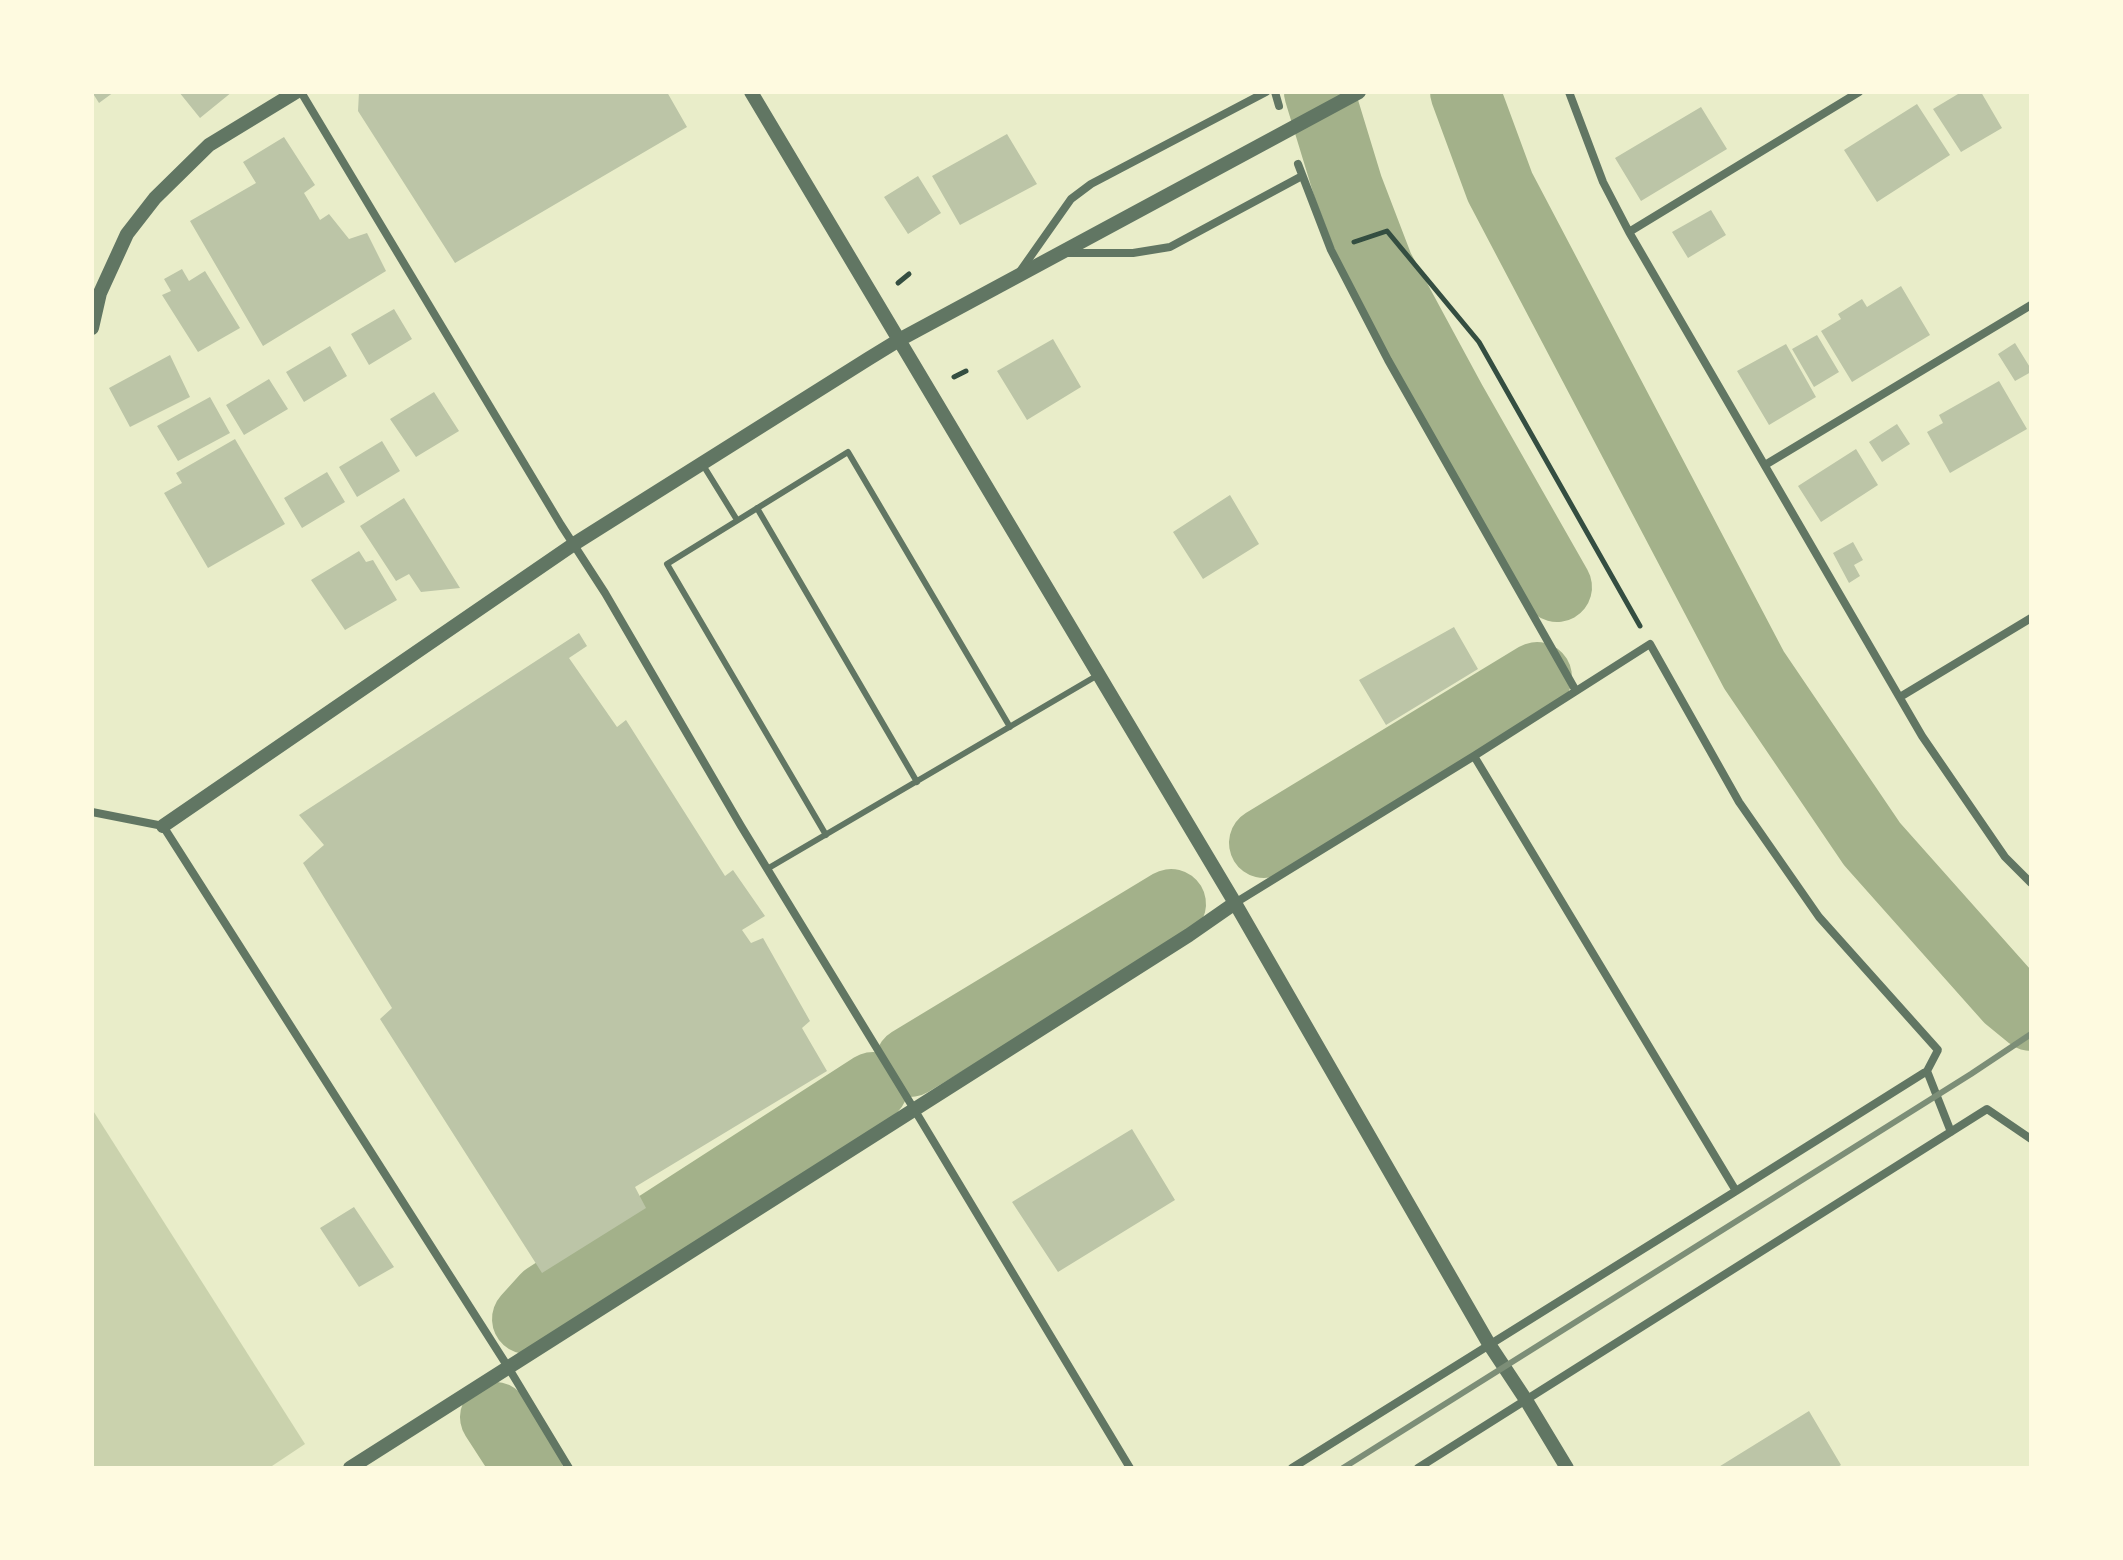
<!DOCTYPE html>
<html>
<head>
<meta charset="utf-8">
<style>
	body { margin:0 }
	#map { position:relative; width:2123px; height:1560px; overflow:hidden; background:#e9edc9; font-family:"Exo 2",sans-serif }
	canvas { display:block }
	.frame { position:absolute; inset:0; border:94px solid #fefae0; pointer-events:none }
</style>
</head>
<body>
<div id="map">
<canvas width="2123" height="1560"></canvas>
<div class="frame"></div>
</div>
<script>
const ctx = document.querySelector('canvas').getContext('2d');
ctx.lineJoin = 'round';
function fillPath(path, color) { ctx.fillStyle = color; ctx.fill(path, 'evenodd'); }
function stroke(path, color, width, dash) { ctx.strokeStyle = color; ctx.lineWidth = width; ctx.lineCap = dash ? 'butt' : 'round'; ctx.setLineDash(dash || []); ctx.stroke(path); }
fillPath(new Path2D(`
	M92,1109L305,1444L269,1468H92Z`), '#cad2ad');
stroke(new Path2D(`
	M1319,92L1348,187L1379,268L1451,401L1557,587
	M1465,92L1500,187L1754,670L1872,844L2009,998L2031,1016
	M1264,843L1537,677
	M910,1062L1171,904
	M527,1319L546,1298L873,1087
	M495,1417L528,1468`), '#a3b18a', 70);
fillPath(new Path2D(`
	M92,92H114L99,103Z
	M179,92H232L200,118Z
	M359,92H667L687,127L455,263L358,111Z
	M1958,92H1981L2002,128L1961,152L1933,109L1958,94Z
	M1917,104L1950,155L1877,202L1844,150Z
	M1701,107L1727,149L1641,201L1615,158Z
	M1007,134L1037,184L960,225L932,176Z
	M284,137L315,185L304,193L320,220L329,214L349,239L367,233L386,271L263,346L190,221L256,183L243,162Z
	M918,176L941,213L908,234L884,197Z
	M1711,210L1726,235L1688,258L1672,232Z
	M182,269L189,281L205,271L240,328L198,352L162,295L171,291L164,279Z
	M1901,286L1930,335L1852,382L1821,331L1841,319L1838,314L1862,299L1867,307Z
	M394,309L412,339L369,365L351,334Z
	M1817,335L1839,372L1814,387L1792,349Z
	M1053,339L1081,387L1027,420L997,371Z
	M2015,343L2031,369V372L2015,381L1998,354Z
	M1786,344L1816,397L1769,425L1737,371Z
	M330,346L347,376L304,402L286,372Z
	M170,355L190,397L130,427L109,388Z
	M269,379L288,409L244,435L226,405Z
	M1999,381L2027,429L1950,473L1927,432L1943,423L1939,415Z
	M434,392L459,431L416,457L390,419Z
	M210,397L230,433L178,461L157,426Z
	M1897,424L1910,444L1882,462L1869,442Z
	M235,439L285,524L208,568L164,493L182,483L176,473Z
	M382,441L400,471L357,497L339,467Z
	M1856,449L1878,485L1821,522L1798,486Z
	M327,472L345,502L302,528L284,498Z
	M1230,495L1259,544L1203,579L1173,532Z
	M404,498L460,588L421,592L409,574L396,581L360,526Z
	M1853,542L1863,560L1854,565L1860,576L1849,583L1833,553Z
	M359,551L366,562L373,560L397,600L345,630L311,580Z
	M1454,627L1478,669L1386,725L1359,680Z
	M579,633L587,646L569,658L617,727L626,720L725,876L733,870L765,916L742,930L751,943L763,938L810,1021L802,1028L827,1071L635,1187L646,1208L542,1273L380,1019L392,1008L303,863L324,845L299,815Z
	M1132,1129L1175,1200L1058,1272L1012,1202Z
	M354,1207L394,1267L359,1287L320,1228Z
	M1809,1411L1841,1465L1836,1468H1717Z`), '#bcc5a7');
stroke(new Path2D(`
	M1354,242L1387,231L1479,342L1640,626
	M898,283L909,274
	M954,377L966,371`), '#344e41', 5);
stroke(new Path2D(`
	M703,465L737,520
	M757,508L917,782
	M826,835L667,564L848,452L1010,727
	M767,869L1098,675`), '#617663', 6);
stroke(new Path2D(`
	M301,92L561,525L605,593L741,826L914,1109L1130,1468
	M1275,92L1279,106
	M1569,92L1603,182L1629,232L1922,736L2005,857L2031,883
	M1298,164L1331,250L1388,360L1576,691
	M1629,232L1859,92
	M1066,253H1133L1170,247L1302,176
	M1021,270L1071,199L1091,184L1266,92
	M1765,465L2031,305
	M1900,697L2031,618
	M92,812L163,826L508,1367L569,1468
	M1235,903L1474,756L1650,644L1739,802L1819,917L1938,1050L1927,1071L1736,1191
	M1927,1071L1951,1132
	M1292,1468L1736,1191L1474,756
	M1418,1468L1987,1109L2031,1139`), '#617663', 8);
stroke(new Path2D(`
	M751,92L1235,903L1489,1344L1526,1400L1567,1468
	M92,328L100,293L127,234L155,198L209,145L296,92
	M163,826L574,544L868,359L899,340L1359,92
	M350,1468L1189,935L1235,903`), '#617663', 14);
stroke(new Path2D(`
	M1343,1468L1971,1074L2031,1034`), '#7c8e77', 6);
</script>
</body>
</html>
